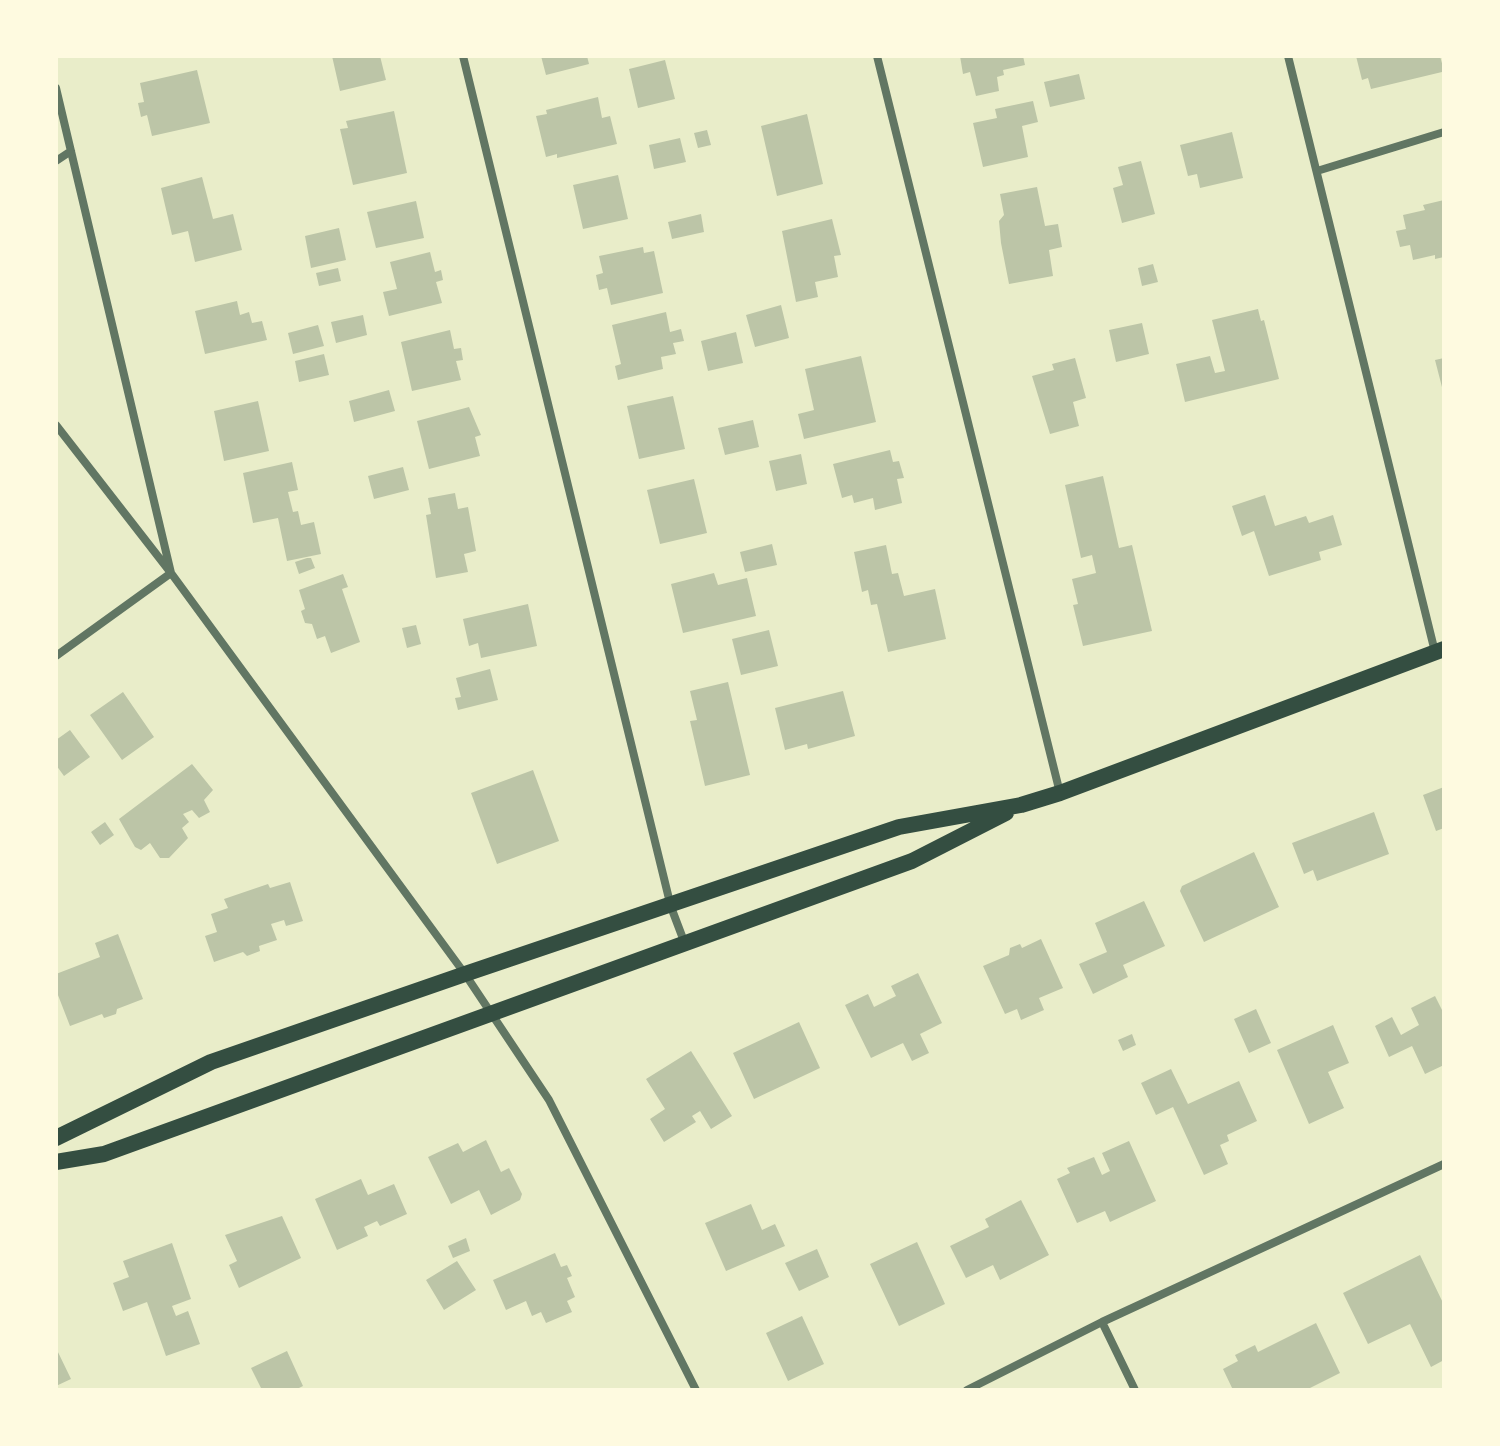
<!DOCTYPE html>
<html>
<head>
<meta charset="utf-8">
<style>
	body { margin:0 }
	#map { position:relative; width:1500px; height:1446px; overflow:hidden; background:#e9edc9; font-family:"Titillium Web",sans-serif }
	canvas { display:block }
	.frame { position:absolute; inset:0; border:58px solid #fefae0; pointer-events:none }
</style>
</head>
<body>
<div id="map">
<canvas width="1500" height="1446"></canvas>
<div class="frame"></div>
</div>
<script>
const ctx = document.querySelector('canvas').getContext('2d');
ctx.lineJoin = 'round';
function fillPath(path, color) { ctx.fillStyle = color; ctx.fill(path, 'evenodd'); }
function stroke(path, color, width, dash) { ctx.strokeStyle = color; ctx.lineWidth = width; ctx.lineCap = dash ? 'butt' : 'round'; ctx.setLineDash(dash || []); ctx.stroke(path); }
fillPath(new Path2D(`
	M332,56H380L386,80L340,91Z
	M541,56H587L589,64L546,75Z
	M960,56H1023L1025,65L1003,70L1004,75L997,77L999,91L976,96L970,72L963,74Z
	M1356,56H1440L1443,67L1442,72L1371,89L1368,78L1362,80Z
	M665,60L675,99L638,108L629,69Z
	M197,70L210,123L152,136L147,115L141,117L138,103L144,102L140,83Z
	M1079,74L1085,99L1050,107L1044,82Z
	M598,97L602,118L610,116L617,144L557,158V154L546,157L536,116L547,114L546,110Z
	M1033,101L1038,122L1022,126L1028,157L983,167L973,123L997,118L995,109Z
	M394,111L407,173L353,185L340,129L348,128L346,121Z
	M807,114L823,184L777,196L761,126Z
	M707,130L711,145L698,148L694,133Z
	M1232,132L1243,178L1200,188L1197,174L1188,176L1180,145Z
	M680,138L686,162L654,169L649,145Z
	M1141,161L1155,214L1122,223L1113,188L1123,185L1118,167Z
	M618,175L628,219L583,229L573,185Z
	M202,177L213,219L233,214L242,250L195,262L188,231L172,235L161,188Z
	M1037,187L1045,226L1058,224L1062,247L1049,250L1053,276L1009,284L1001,243L999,221L1004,215L1000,194Z
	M1444,200V257L1435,259V255L1413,260L1410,245L1400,247L1396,231L1406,229L1403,215L1425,210L1423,205Z
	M416,201L424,238L376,248L367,212Z
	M701,214L704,232L672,239L668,222Z
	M832,219L841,255L834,256L838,277L815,282L818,297L796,302L782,231Z
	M339,228L346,260L311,268L305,236Z
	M643,247L644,253L654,251L663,293L611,305L607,288L599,290L596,275L603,273L599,256Z
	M430,252L435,272L441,270L443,280L436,282L442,303L389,316L383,292L397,289L390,262Z
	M1153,264L1158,282L1142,286L1138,268Z
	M338,268L341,281L319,286L316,273Z
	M237,301L240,315L249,312L252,323L262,321L267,340L205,354L195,311Z
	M781,305L789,338L755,347L746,315Z
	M1258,309L1261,321L1264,320L1279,379L1185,402L1176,364L1210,356L1215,373L1225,371L1212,320Z
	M666,312L670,332L681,329L684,341L673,343L676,354L661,357L663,369L618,380L615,366L621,364L612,325Z
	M363,315L367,335L336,343L331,322Z
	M1142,323L1149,354L1116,362L1109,330Z
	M318,325L324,346L293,354L288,333Z
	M450,330L454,349L461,348L463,360L456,361L461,380L412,391L401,342Z
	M736,332L743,363L708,371L701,341Z
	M324,354L329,375L299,382L295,361Z
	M861,356L876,422L804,439L798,414L814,410L805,369Z
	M1075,358L1086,398L1073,402L1079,426L1050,434L1032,376L1054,370L1052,364Z
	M1444,358V391H1443L1435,360Z
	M389,390L395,411L354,422L349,401Z
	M673,396L685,449L639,459L627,406Z
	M258,401L269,451L224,461L214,411Z
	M469,407L481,435L475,437L480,456L429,469L417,421Z
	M753,420L759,447L725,455L718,428Z
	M890,450L893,462L899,461L904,478L897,479L902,503L875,510L873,498L854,503L852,495L842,498L833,464Z
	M801,454L807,484L776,491L769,461Z
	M292,462L298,490L288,492L293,512L298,511L301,525L314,522L321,554L287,561L278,518L253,523L243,473Z
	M403,467L409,490L374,499L368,476Z
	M1103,476L1119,548L1132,545L1152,631L1083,646L1073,605L1078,604L1072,579L1096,573L1092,555L1081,558L1065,485Z
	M694,479L707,533L660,544L647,490Z
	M455,493L458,509L468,507L476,551L464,554L468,572L436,578L426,515L431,514L428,498Z
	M1265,495L1275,526L1306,516L1309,523L1333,515L1342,545L1319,552L1321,560L1269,576L1254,531L1242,536L1232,506Z
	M772,544L777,565L745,572L740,552Z
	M886,545L892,574L898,573L904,596L935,589L946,639L888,652L877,604L871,605L868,590L862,592L854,552Z
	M307,558H311L315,568L299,574L295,562Z
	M714,573L718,585L747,578L756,616L683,633L671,584Z
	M343,574L348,587L342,589L360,642L331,653L325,636L317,639L312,624L305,623L301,611L305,609L299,590Z
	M528,604L537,646L481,658L478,643L469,646L463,619Z
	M416,625L421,644L407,648L402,628Z
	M769,630L778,666L741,675L732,639Z
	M490,669L498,700L458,710L455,698L461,697L456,678Z
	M728,682L750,775L705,786L690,721L697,720L690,691Z
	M843,691L855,736L808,749L807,744L785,750L775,708Z
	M123,692L154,737L122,760L90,715Z
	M70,730L90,757L64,776L56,765V740Z
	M192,764L213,790L204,800L210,812L199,818L192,810L183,814L189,822L182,828L188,838L169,858H160L150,843L141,850L135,847L119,819Z
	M533,770L559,841L497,864L471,793Z
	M1444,787V828L1436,831L1423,795Z
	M1374,812L1389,854L1317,881L1313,870L1304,874L1292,843Z
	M105,822L114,835L100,845L91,832Z
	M1254,852L1279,907L1204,942L1180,891L1182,886Z
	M290,882L303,921L286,926L284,920L271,924L277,940L259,946L260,951L247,956L243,952L214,962L205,936L217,932L211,914L228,908L224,899L268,884L270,888Z
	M1144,901L1165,946L1123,965L1128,977L1093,994L1079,964L1107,952L1095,923Z
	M118,934L143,999L117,1009L116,1014L104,1018L102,1014L70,1026L56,990V974L100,957L95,943Z
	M1041,939L1063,988L1039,998L1044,1010L1021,1020L1017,1009L1005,1014L983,966L1009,955L1010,948L1020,944L1022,948Z
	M918,973L942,1023L920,1034L929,1053L912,1061L903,1043L871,1058L845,1005L868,994L874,1007L896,996L891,986Z
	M1435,996L1444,1014V1065L1425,1074L1412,1046L1389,1057L1375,1026L1392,1017L1401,1035L1419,1025L1411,1008Z
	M1256,1009L1271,1043L1249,1053L1234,1019Z
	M799,1022L820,1068L754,1099L733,1053Z
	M1333,1025L1349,1063L1328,1072L1344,1108L1309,1124L1277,1050Z
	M1132,1034L1136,1045L1123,1051L1118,1040Z
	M691,1051L732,1116L711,1129L700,1111L692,1116L696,1122L664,1142L650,1119L665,1109L646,1079Z
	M1171,1069L1188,1104L1239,1081L1257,1121L1227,1135L1229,1141L1220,1145L1228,1164L1204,1175L1173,1107L1156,1115L1141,1083Z
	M486,1140L501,1172L509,1168L522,1194L520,1200L491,1215L479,1190L451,1204L428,1157L458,1143L463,1152Z
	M1129,1141L1156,1201L1110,1222L1105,1211L1077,1223L1057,1179L1070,1173L1067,1168L1094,1157L1102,1175L1110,1171L1102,1153Z
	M361,1179L368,1195L394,1184L407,1214L380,1226L377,1221L364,1227L368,1236L337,1250L315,1199Z
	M1021,1200L1049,1255L1000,1280L993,1265L966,1278L950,1246L989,1227L985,1219Z
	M751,1204L762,1230L775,1224L785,1246L726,1271L705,1223Z
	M282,1216L301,1258L239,1288L229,1265L237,1261L225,1235Z
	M466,1238L470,1251L453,1258L448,1246Z
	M917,1242L945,1304L899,1326L870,1264Z
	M172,1243L191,1299L172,1306L176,1316L188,1311L200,1344L166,1356L147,1302L123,1311L113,1283L129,1277L123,1261Z
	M817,1249L829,1277L799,1291L785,1263Z
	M555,1253L561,1267L567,1265L572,1276L567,1278L575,1297L567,1301L572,1312L546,1323L541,1312L532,1316L526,1301L506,1310L493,1280Z
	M1420,1255L1444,1305V1360L1431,1367L1410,1324L1368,1344L1343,1293Z
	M457,1261L476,1290L444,1310L426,1280Z
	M802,1316L824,1364L788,1381L766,1333Z
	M1316,1323L1340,1373L1306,1390H1233L1223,1369L1238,1361L1235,1355L1255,1345L1258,1352Z
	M56,1348L71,1379L56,1386Z
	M287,1351L303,1386L295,1390H262L251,1368Z`), '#bcc5a7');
stroke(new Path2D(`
	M463,56L671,907L685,944
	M877,56L1060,793
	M1288,56L1435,652
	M56,88L171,573L56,656
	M56,161L71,151
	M1317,171L1444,132
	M56,425L171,573L465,974L549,1100L696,1390
	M1102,1322L1135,1390
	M967,1390L1102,1322L1444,1164`), '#617663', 8);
stroke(new Path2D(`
	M56,1138L211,1062L465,974L899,827L1021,805L1060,793L1444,649
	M56,1162L104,1154L912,861L1006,813`), '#344e41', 16);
</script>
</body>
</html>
